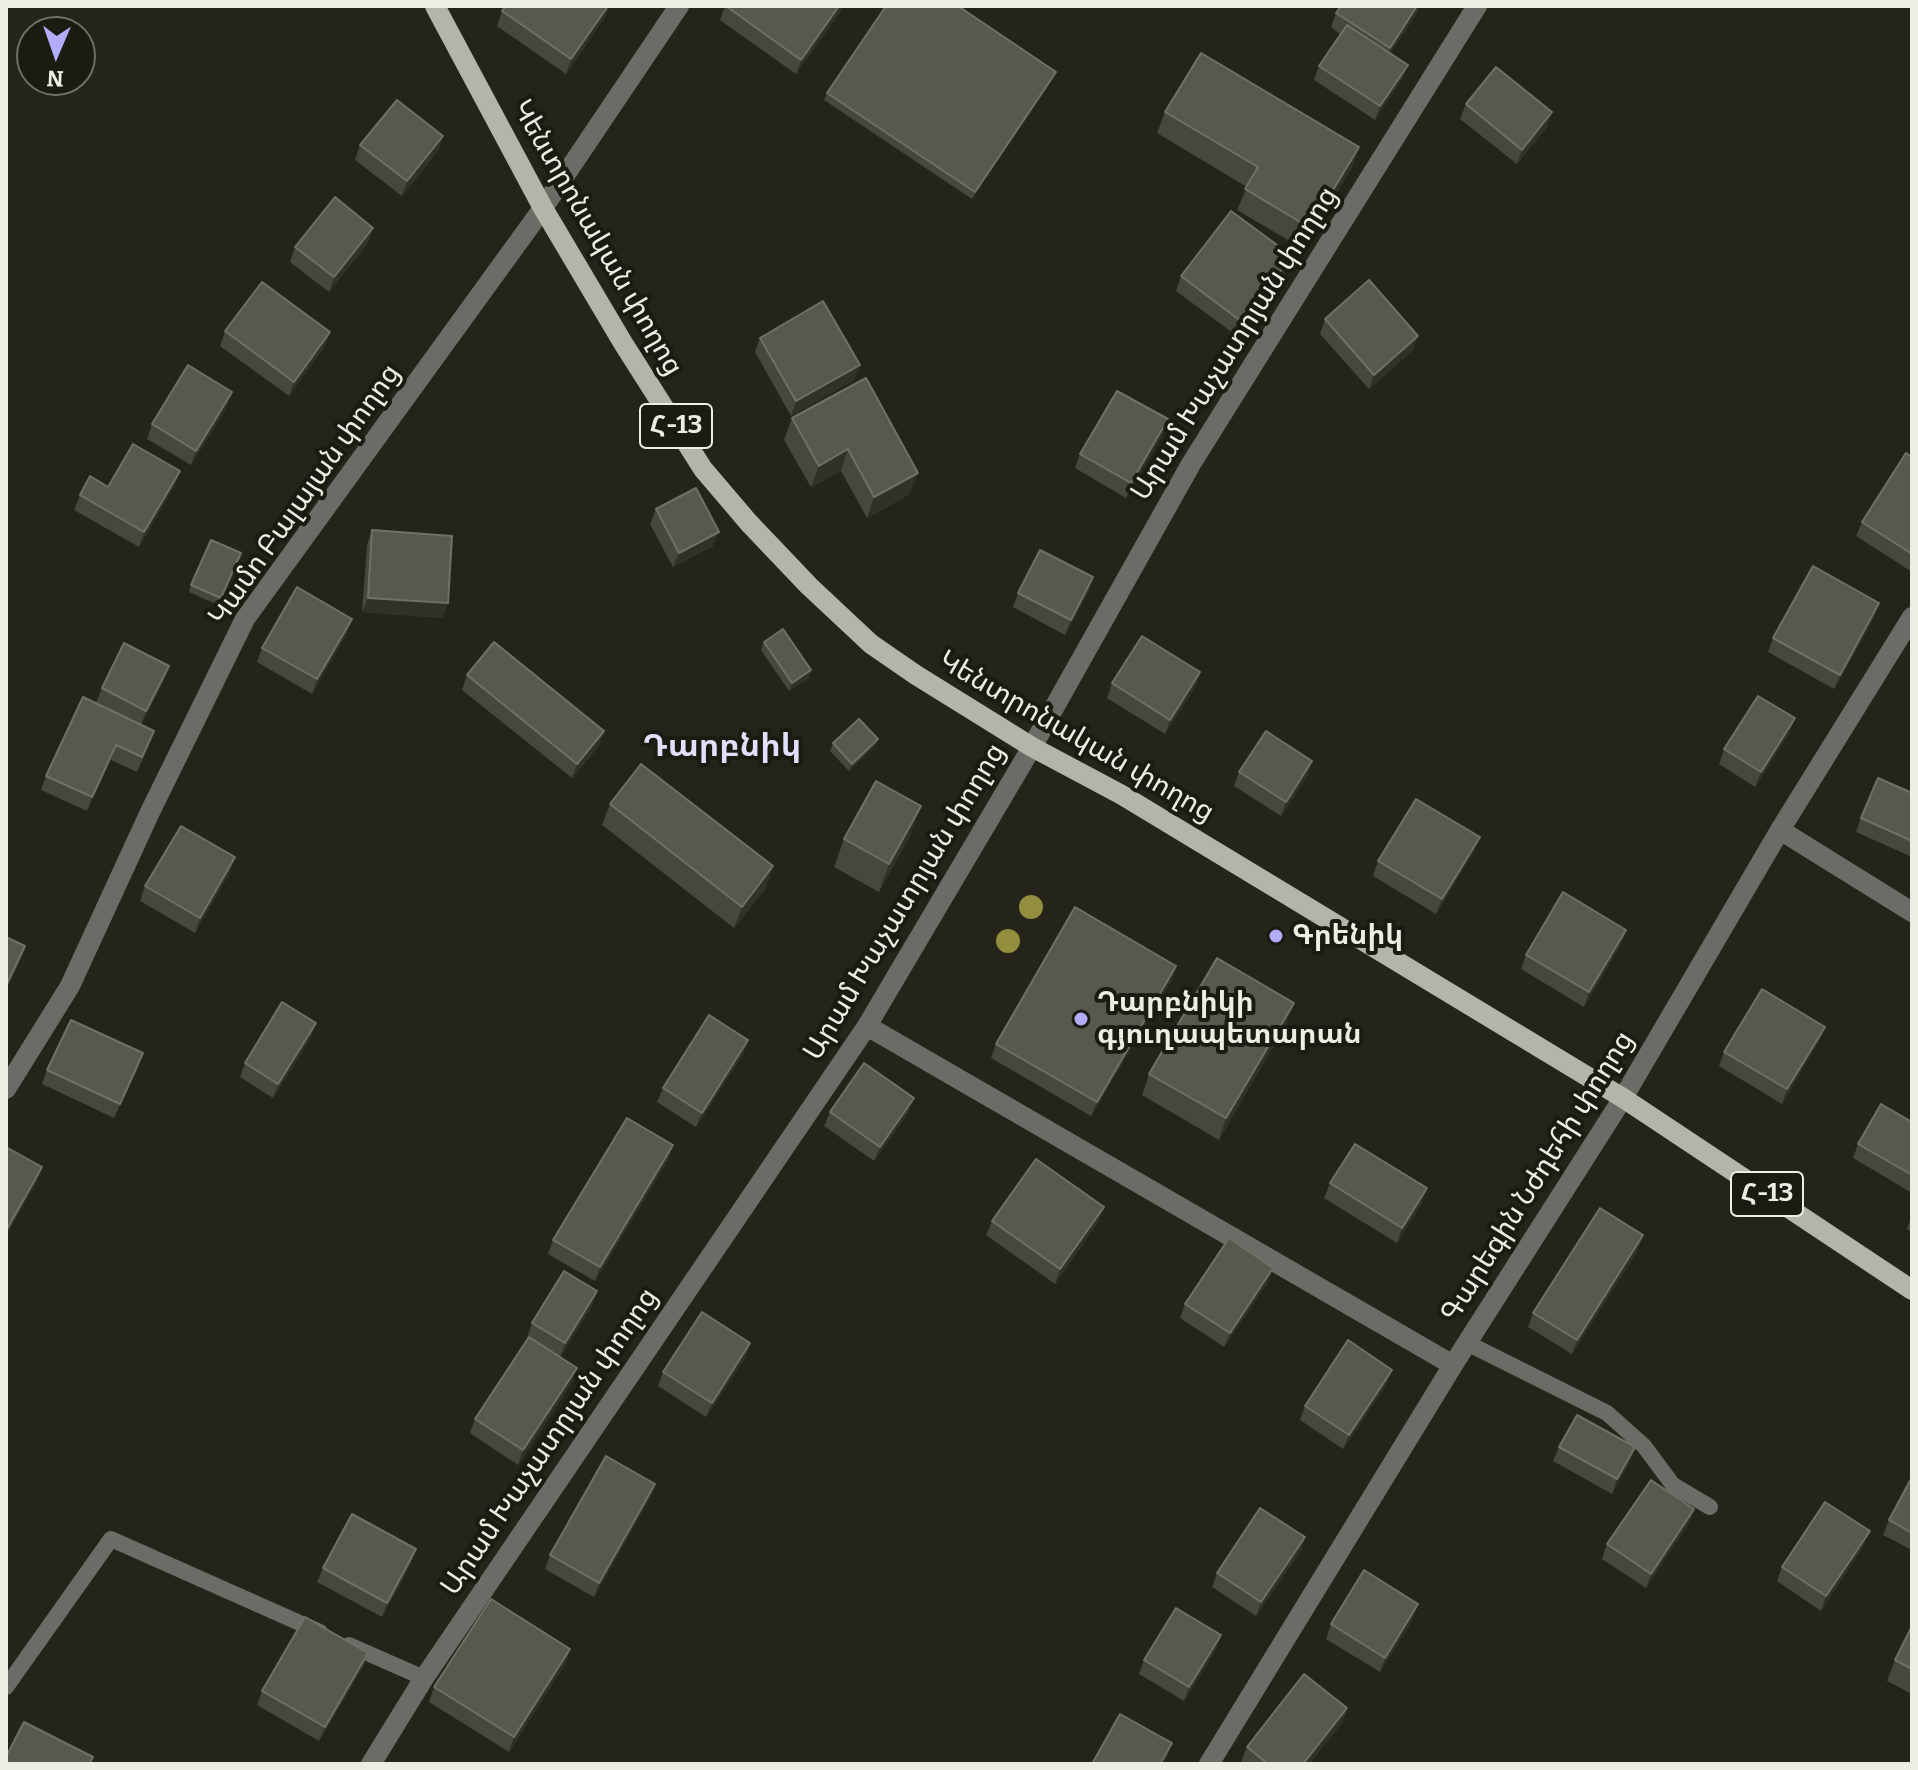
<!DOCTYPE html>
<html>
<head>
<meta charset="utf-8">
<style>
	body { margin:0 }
	#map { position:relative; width:1918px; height:1770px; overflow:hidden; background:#25241b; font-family:Bitter,serif }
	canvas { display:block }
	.frame { position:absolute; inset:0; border:8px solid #edede6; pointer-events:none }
	.north { position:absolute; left:16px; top:16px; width:80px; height:80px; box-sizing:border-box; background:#1b1b12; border:2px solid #6f6f67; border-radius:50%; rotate:182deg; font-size:22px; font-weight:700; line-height:32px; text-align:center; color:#edede6 }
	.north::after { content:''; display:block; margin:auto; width:28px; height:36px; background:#b1adfa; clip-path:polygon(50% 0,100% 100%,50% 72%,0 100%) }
</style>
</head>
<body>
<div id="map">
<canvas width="1918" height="1770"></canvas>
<div class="frame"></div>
<div class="north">N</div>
</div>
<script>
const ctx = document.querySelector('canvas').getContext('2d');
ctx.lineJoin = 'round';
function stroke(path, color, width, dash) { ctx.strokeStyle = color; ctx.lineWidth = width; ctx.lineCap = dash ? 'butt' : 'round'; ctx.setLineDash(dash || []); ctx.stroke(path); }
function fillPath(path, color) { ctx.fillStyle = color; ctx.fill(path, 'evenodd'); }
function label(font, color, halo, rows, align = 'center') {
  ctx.font = font + ' Bitter,"Noto Sans Armenian",serif'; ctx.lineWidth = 8; ctx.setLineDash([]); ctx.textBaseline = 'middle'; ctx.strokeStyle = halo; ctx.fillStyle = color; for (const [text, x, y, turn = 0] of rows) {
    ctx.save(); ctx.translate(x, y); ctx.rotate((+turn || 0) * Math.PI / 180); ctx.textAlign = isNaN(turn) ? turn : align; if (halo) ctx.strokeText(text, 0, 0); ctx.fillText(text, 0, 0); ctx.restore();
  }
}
stroke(new Path2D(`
	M1467,1343L1607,1413L1644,1446L1673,1485L1710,1507
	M349,1645L424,1678
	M6,1687L111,1539L320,1632`), '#6c6b66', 16);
stroke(new Path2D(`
	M1780,830L1912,912
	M867,1026L1453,1365
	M6,1089L70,986L150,812L245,619L543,208L679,6
	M371,1764L424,1678L867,1026L1032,747L1191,464L1477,6
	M1209,1764L1453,1365L1623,1098L1780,830L1912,617`), '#6c6b66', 20);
stroke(new Path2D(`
	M435,6L543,208L623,343L703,469L749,523L809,586L871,644L916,675L1032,747L1122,795L1623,1098L1912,1290`), '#b4b4a9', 20);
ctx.fillStyle = '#928e3e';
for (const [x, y] of [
	[1031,907],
	[1008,941]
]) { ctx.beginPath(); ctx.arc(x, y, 12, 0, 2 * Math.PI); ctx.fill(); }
fillPath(new Path2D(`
	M506,6H609L605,17L566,74L497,26L502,11Z
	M725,6H842L840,12L796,74L720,20Z
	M1341,6H1419L1417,13L1390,53L1408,65L1402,79L1375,120L1314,80L1319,66L1340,34L1331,27L1336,13Z
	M1053,79L972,199L824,100L827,93Z
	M1466,104L1547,127L1517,164L1460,119Z
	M1165,112L1359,147L1351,169L1303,249L1237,210L1247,187L1157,133Z
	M443,136L438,151L402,196L355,160L360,145Z
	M368,243L329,292L290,262L295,247Z
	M1292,256L1286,271L1237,336L1176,291L1181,276Z
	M1325,319L1413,350L1369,389L1320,334Z
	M225,331L325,346L289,396L220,346Z
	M760,338L860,365L854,380L791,416L755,352Z
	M866,378L910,494L867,518L841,471L811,487L784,440L792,418Z
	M227,407L191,465L147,439L152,424Z
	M1163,434L1126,498L1075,468L1080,454Z
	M1912,457V572L1856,536L1862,522Z
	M175,485L139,547L74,510L80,495L108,487Z
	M656,509L713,546L673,567L650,524Z
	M372,530L443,618L362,612L367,545Z
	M241,553L218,605L189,592L191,585Z
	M1093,577L1088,592L1065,635L1013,607L1018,593Z
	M1874,618L1834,689L1768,652L1773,638Z
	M347,633L312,694L257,662L262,648Z
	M764,642L809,678L789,691L761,650Z
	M1200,672L1195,687L1165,734L1107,698L1112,683Z
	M467,675L599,746L572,778L462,690Z
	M164,680L141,725L149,745L137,772L111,760L87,811L41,790L46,776L125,717L96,703L102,688Z
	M1795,718L1789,733L1755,787L1719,764L1724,749Z
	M833,743L875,746L849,771L830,751Z
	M1312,761L1307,776L1281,816L1234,786L1239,772Z
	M1912,793V857L1856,832L1861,818Z
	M610,804L766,888L734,928L602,825Z
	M911,834L879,892L834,867L844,839Z
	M1474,851L1436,914L1373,876L1378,861Z
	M230,872L195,933L140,901L145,886Z
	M1626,930L1621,944L1584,1007L1521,969L1526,955Z
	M1176,966L1171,981L1091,1116L991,1058L996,1044Z
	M1294,1003L1286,1024L1219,1140L1142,1095L1149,1074Z
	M316,1023L311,1037L273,1098L240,1077L245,1063Z
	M1825,1027L1819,1041L1782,1104L1719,1066L1724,1052Z
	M748,1040L743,1054L696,1127L657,1102L663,1088Z
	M138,1068L114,1118L42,1084L47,1070Z
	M830,1112L908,1113L874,1161L824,1126Z
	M1912,1122V1193L1853,1158L1858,1144Z
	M673,1145L668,1160L595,1281L548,1254L553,1240Z
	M1330,1183L1422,1203L1397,1243L1324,1198Z
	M1104,1207L1098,1222L1055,1284L986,1235L992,1221Z
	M1912,1215V1233L1907,1229Z
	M1643,1235L1638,1250L1572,1354L1528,1327L1533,1313Z
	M1273,1268L1268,1282L1224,1347L1180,1318L1185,1304Z
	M597,1291L592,1306L560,1357L572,1382L518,1465L470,1433L475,1419L528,1339L527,1338L532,1323Z
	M750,1343L745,1358L706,1417L658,1386L663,1372Z
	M1387,1384L1343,1449L1300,1420L1305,1406Z
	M1559,1447H1635L1630,1461L1612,1494L1553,1461Z
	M1912,1477V1550L1883,1535L1889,1520Z
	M650,1498L594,1597L545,1569L550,1555Z
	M1694,1509L1689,1523L1646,1588L1602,1559L1607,1544Z
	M1305,1537L1300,1552L1256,1616L1212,1587L1217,1573Z
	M1864,1545L1821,1611L1777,1581L1782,1567Z
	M411,1564L382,1617L317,1582L323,1568Z
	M1413,1619L1380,1672L1326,1639L1331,1624Z
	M1912,1626V1694L1887,1681L1895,1660Z
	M1221,1635L1216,1649L1184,1701L1139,1674L1144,1660Z
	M570,1649L565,1664L509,1752L429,1702L434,1687Z
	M368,1653L363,1667L319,1741L257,1705L262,1691Z
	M1347,1708L1342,1723L1309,1764H1244L1241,1762L1247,1747Z`), '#47473d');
fillPath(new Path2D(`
	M608,6H609L605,17L566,74L571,59Z
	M839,6H842L840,12L796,74L801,60Z
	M1417,6H1419L1417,13L1384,62L1390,48Z
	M1408,65L1402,79L1375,120L1380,106Z
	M1056,72L1053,79L972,199L975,192Z
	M1552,112L1547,127L1517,164L1522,150Z
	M443,136L438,151L402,196L407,181Z
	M1359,147L1351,169L1303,249L1310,228Z
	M373,228L368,243L329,292L334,277Z
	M1292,256L1286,271L1237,336L1242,322Z
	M330,332L325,346L289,396L294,382Z
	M1418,336L1413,350L1369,389L1374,375Z
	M860,365L854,380L791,416L796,401Z
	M232,392L227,407L191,465L196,451Z
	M1168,419L1163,434L1126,498L1131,483Z
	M848,449L841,471L811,487L819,466Z
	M180,471L175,485L139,547L144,532Z
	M918,473L910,494L867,518L874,497Z
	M719,532L713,546L673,567L679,553Z
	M1093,577L1088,592L1065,635L1071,620Z
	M368,598L448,603L443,618L362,612Z
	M1879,603L1874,618L1834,689L1840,675Z
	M352,619L347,633L312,694L317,679Z
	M169,666L164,680L141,725L146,711Z
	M811,670L809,678L789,691L792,683Z
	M1200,672L1195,687L1165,734L1170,720Z
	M1795,718L1789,733L1755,787L1761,772Z
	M604,731L599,746L572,778L577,764Z
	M878,739L875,746L849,771L852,764Z
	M116,745L111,760L87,811L92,797Z
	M1312,761L1307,776L1281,816L1286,802Z
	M921,806L911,834L879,892L889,864Z
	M1480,837L1474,851L1436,914L1442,899Z
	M235,857L230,872L195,933L200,918Z
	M773,866L766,888L734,928L742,907Z
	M1626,930L1621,944L1584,1007L1589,992Z
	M25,946L20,961L6,990V986Z
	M1176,966L1171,981L1091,1116L1097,1102Z
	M1294,1003L1286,1024L1219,1140L1226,1118Z
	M316,1023L311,1037L273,1098L278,1084Z
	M1825,1027L1819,1041L1782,1104L1787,1089Z
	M748,1040L743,1054L696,1127L702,1113Z
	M143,1053L138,1068L114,1118L120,1104Z
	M914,1098L908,1113L874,1161L880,1147Z
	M673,1145L668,1160L595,1281L600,1267Z
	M42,1167L37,1182L6,1236V1231Z
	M1427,1188L1422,1203L1397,1243L1402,1228Z
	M1104,1207L1098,1222L1055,1284L1060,1269Z
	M1643,1235L1638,1250L1572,1354L1577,1340Z
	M1273,1268L1268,1282L1224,1347L1230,1333Z
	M597,1291L592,1306L560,1358L565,1343Z
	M750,1343L745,1358L706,1417L712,1403Z
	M577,1368L572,1382L518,1465L523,1450Z
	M1392,1370L1387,1384L1343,1449L1349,1435Z
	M1635,1447L1630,1461L1612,1494L1617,1479Z
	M655,1484L650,1498L594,1597L599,1583Z
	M1694,1509L1689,1523L1646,1588L1651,1574Z
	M1870,1531L1864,1545L1821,1611L1826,1596Z
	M1305,1537L1300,1552L1256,1616L1261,1602Z
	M416,1549L411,1564L382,1617L387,1603Z
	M1418,1604L1413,1619L1380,1672L1385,1658Z
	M1221,1635L1216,1649L1184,1701L1189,1687Z
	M570,1649L565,1664L509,1752L514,1737Z
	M368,1653L363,1667L319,1741L325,1727Z
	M1347,1708L1342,1723L1309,1764H1303Z
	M1172,1743L1167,1758L1163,1764H1160Z`), '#323128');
const building = new Path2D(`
	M506,6H608L571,59L502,11Z
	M726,6H839L801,60Z
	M886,6H958L1056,72L975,192L827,93Z
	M1341,6H1417L1390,48L1336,13Z
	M1347,25L1408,65L1380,106L1319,66Z
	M1201,53L1359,147L1310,228L1245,189L1258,167L1165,112Z
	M1496,67L1552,112L1522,150L1466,104Z
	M397,100L443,136L407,181L360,145Z
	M335,197L373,228L334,277L295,247Z
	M1231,211L1292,256L1242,322L1181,276Z
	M1369,280L1418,336L1374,375L1325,319Z
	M262,282L330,332L294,382L225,331Z
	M823,301L860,365L796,401L760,338Z
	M188,365L232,392L196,451L152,424Z
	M866,378L918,473L874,497L848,449L819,466L792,418Z
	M1117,391L1168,419L1131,483L1080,454Z
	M133,444L180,471L144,532L80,495L90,476L108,487Z
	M1906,453L1912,457V554L1862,522Z
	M696,488L719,532L679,553L656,509Z
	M372,530L452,536L448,603L368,598Z
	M211,540L241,553L221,598L191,585Z
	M1040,550L1093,577L1071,620L1018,593Z
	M1813,566L1879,603L1840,675L1773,638Z
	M297,587L352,619L317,679L262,648Z
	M783,629L811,670L792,683L764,642Z
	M1142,636L1200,672L1170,720L1112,683Z
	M494,642L604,731L577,764L467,675Z
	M124,643L169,666L146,711L102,688Z
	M1758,696L1795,718L1761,772L1724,749Z
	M83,697L154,731L142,757L116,745L92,797L46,776Z
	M859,719L878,739L852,764L833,743Z
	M1266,731L1312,761L1286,802L1239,772Z
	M641,764L773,866L742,907L610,804Z
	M1878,778L1912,793V841L1861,818Z
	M876,781L921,806L889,864L844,839Z
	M1416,799L1480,837L1442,899L1378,861Z
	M181,826L235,857L200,918L145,886Z
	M1563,892L1626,930L1589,992L1526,955Z
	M1075,907L1176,966L1097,1102L996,1044Z
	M6,937L25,946L6,986Z
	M1217,958L1294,1003L1226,1118L1149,1074Z
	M1762,989L1825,1027L1787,1089L1724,1052Z
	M282,1002L316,1023L278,1084L245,1063Z
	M709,1015L748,1040L702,1113L663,1088Z
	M71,1020L143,1053L120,1104L47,1070Z
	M864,1063L914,1098L880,1147L830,1112Z
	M1881,1104L1912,1122V1175L1858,1144Z
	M627,1118L673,1145L600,1267L553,1240Z
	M1355,1144L1427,1188L1402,1228L1330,1183Z
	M6,1147L42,1167L6,1231Z
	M1036,1159L1104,1207L1060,1269L992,1221Z
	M1600,1208L1643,1235L1577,1340L1533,1313Z
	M1229,1238L1273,1268L1230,1333L1185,1304Z
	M564,1271L597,1291L565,1343L532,1323Z
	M702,1312L750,1343L712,1403L663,1372Z
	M529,1337L577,1368L523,1450L475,1419Z
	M1348,1340L1392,1370L1349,1435L1305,1406Z
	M1577,1415L1635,1447L1617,1479L1559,1447Z
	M606,1456L655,1484L599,1583L550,1555Z
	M1912,1477V1533L1889,1520Z
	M1651,1480L1694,1509L1651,1574L1607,1544Z
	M1825,1502L1870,1531L1826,1596L1782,1567Z
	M1260,1508L1305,1537L1261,1602L1217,1573Z
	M352,1514L416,1549L387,1603L323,1568Z
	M1364,1570L1418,1604L1385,1658L1331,1624Z
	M491,1599L570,1649L514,1737L434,1687Z
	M1176,1608L1221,1635L1189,1687L1144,1660Z
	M305,1617L368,1653L325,1727L262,1691Z
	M1912,1626V1669L1895,1660Z
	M1304,1674L1347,1708L1303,1764H1268L1247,1747Z
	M1120,1714L1172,1743L1160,1764H1092Z
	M24,1722L93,1757L89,1764H6V1757Z`);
fillPath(building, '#59584f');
stroke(building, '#707067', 2);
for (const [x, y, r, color] of [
	[1276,936,8,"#b1adfa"],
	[1081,1019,8,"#b1adfa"]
]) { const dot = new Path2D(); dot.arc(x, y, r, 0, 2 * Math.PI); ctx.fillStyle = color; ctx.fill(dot); stroke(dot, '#1b1b12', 3); }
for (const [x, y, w] of [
	[676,426,72],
	[1767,1194,72]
]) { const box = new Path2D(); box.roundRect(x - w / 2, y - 22, w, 44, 6); ctx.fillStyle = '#1b1b12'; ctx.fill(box); stroke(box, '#edede6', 2); }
label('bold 26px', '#edede6', null, [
	["Հ-13",676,426],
	["Հ-13",1767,1194]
]);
label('28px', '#edede6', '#1b1b12', [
	["Կենտրոնական փողոց",597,238,60],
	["Արամ Խաչատրյան փողոց",1235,344,-58],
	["Կամո Բալայան փողոց",305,495,-55],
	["Կենտրոնական փողոց",1076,737,30],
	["Արամ Խաչատրյան փողոց",905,902,-59],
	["Գարեգին Նժդեհի փողոց",1538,1177,-58],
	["Արամ Խաչատրյան փողոց",550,1442,-56]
]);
label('bold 28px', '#edede6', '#1b1b12', [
	["Գրենիկ",1292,936],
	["Դարբնիկի",1097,1003],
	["գյուղապետարան",1097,1035]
], 'left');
label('bold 32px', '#e0e0fd', '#1b1b12', [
	["Դարբնիկ",722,747]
]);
</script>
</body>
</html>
